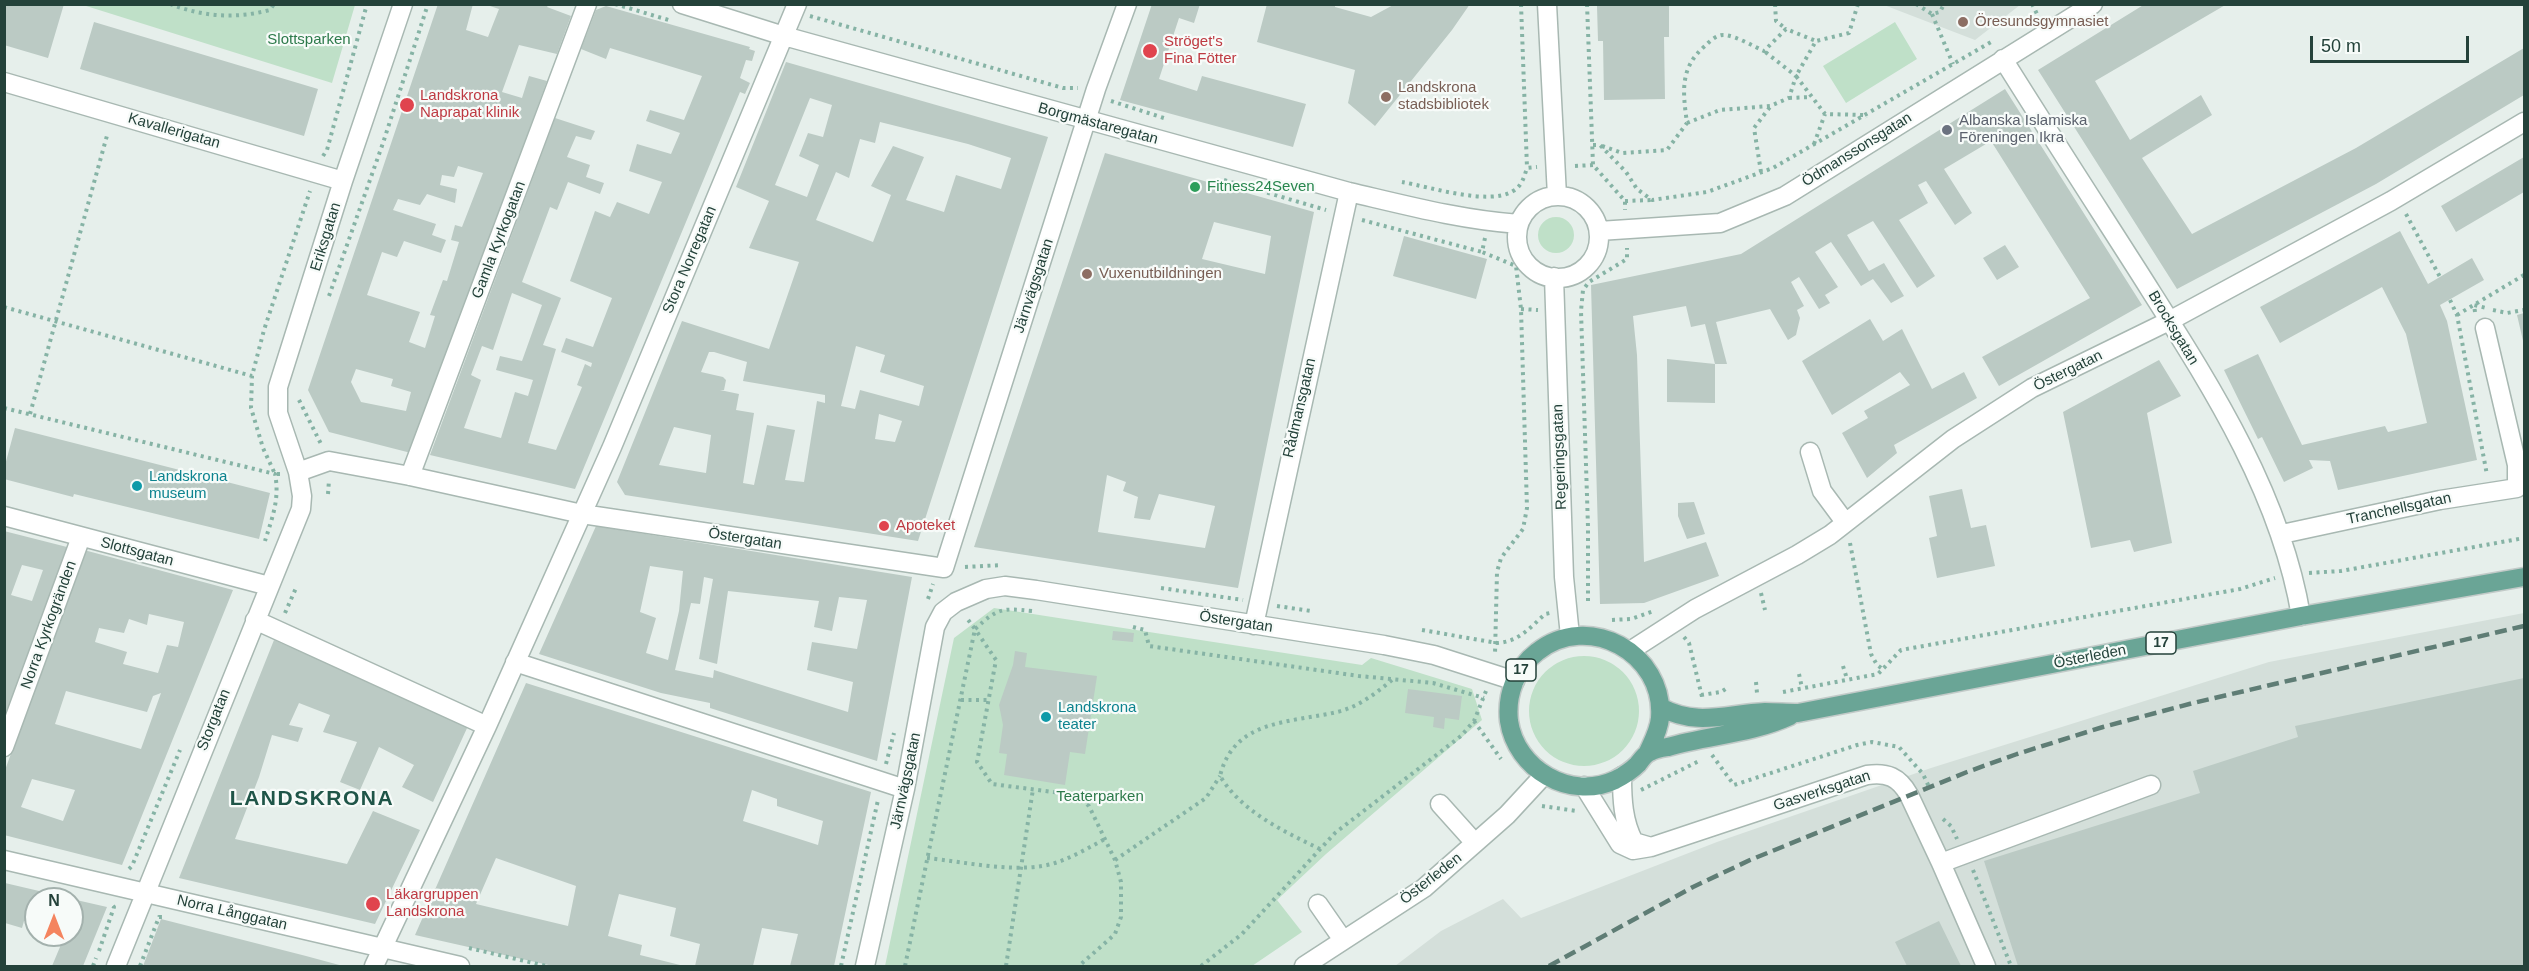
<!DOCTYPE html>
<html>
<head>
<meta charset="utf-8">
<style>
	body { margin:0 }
	#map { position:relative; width:2529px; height:971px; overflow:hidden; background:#e6efeb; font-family:Arial,sans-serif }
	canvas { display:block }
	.frame { position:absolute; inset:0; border:6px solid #24423a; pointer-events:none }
	.north { position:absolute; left:24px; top:887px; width:60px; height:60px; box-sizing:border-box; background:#f7fbf9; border:2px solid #a3b1ad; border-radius:50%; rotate:0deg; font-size:16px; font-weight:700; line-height:24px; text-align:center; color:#24423a }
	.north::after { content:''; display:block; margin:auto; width:21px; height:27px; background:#f4845f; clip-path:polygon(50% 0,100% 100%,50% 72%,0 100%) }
	.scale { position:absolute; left:2310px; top:36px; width:159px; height:27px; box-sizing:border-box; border:3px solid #24423a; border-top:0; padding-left:8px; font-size:18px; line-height:21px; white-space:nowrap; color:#24423a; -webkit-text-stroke:4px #f7fbf9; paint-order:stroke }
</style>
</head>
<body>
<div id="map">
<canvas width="2529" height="971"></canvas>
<div class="frame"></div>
<div class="north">N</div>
<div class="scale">50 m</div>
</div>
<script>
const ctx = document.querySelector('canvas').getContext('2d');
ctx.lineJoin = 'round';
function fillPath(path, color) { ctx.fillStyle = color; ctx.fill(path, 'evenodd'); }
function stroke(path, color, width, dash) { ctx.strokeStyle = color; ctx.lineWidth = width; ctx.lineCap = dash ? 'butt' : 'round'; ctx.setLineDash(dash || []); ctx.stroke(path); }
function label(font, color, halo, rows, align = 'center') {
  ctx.font = font + ' Arial,sans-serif'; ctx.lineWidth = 4.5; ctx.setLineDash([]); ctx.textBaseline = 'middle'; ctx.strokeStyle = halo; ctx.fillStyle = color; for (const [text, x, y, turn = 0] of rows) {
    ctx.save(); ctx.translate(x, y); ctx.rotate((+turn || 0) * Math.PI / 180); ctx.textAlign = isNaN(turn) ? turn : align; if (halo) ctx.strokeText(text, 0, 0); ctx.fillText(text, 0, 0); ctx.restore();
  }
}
fillPath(new Path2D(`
	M1884,5H2020L1975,40Z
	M2524,613V966H1395L1441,931L1503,899L1521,918L1717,842L1931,768L2269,662Z`), '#d4dfda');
fillPath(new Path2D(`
	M83,5H355L332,83Z
	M1895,22L1917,59L1846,103L1823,66Z
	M1538 235a18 18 0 1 1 36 0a18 18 0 1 1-36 0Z
	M994,608L1362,665L1371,658L1472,689L1482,720L1326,854L1277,900L1302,932L1252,966H885L954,638Z
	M1529 711a55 55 0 1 1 110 0a55 55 0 1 1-110 0Z`), '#bfe0c8');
fillPath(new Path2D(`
	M4,4H64L48,58L4,45Z
	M438,4H473L466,30L488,37L499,9L484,4H549L547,7L571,16L557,54L519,45L502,92L522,98L529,76L547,81L411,453L329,432L308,390ZM458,166L483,173L462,227L455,225L451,240L459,242L447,281L443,280L430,315L435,316L425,348L409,342L420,312L367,295L382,252L397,257L404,241L441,253L446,240L432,235L436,224L393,210L398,199L420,205L427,194L455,203L457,189L440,185L442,175L454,177ZM356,369L393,379L391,386L411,392L406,411L361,402L351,382Z
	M1152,4H1200L1194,23L1179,18L1159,79L1197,91L1202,76L1306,104L1293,147L1120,100Z
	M1267,4H1335V7L1371,17L1395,4H1470L1452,30L1375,126L1348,103L1355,70L1257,42Z
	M2145,4H2227L2095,81L2130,140L2201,95L2212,115L2142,158L2192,234L2356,148L2524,48V95L2376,184L2177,289L2038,70Z
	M1669,5V37H1664L1665,99L1604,100L1603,41H1598L1597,6Z
	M606,6L750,47L749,49L755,51L752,61L746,60L740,78L750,83L745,94L740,92L575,489L430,455L555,118L595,131L591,140L576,136L567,157L590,165L586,177L604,183L600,194L568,182L557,210L550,207L522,282L561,298L543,345L556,349L528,443L556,450L582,387L577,385L585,364L591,367L592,363L561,352L566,338L593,347L612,298L570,281L595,211L610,217L617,202L649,214L662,182L629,171L637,144L671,154L680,133L646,121L650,110L684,120L702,76L610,48L606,59L581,49L596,10ZM512,293L542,305L522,361L500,356L496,370L533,380L528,396L515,392L501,438L464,428L481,380L471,375L482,346L493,350Z
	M94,22L318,89L304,136L80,69Z
	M786,62L1048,137L918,541L625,495L617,482L682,321L769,349L799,262L749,248L769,201L736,187ZM810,98L832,105L823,137L808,133L799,156L819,165L807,197L775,185ZM880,122L968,144L1011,158L1001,189L956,175L944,212L906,200L924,157L893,146L871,186L891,195L873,242L816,220L836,172L849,178L860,139L875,143ZM856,346L885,355L880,372L924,386L919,406L860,390L855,409L841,406ZM709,352H714L747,362L743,381L825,395V403L817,401L804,482L785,480L795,430L767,425L754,485L743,483L754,413L736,410L739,394L720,390H724L726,380L723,377L701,372ZM879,414L902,421L895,442L875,439ZM674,427L711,435L706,473L659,465Z
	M2005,89L2142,305L1999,386L1982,357L2090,298L1991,141L1944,169L1972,213L1955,225L1926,181L1918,185L1928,203L1899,220L1935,276L1917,288L1873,221L1847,235L1869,271L1884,263L1904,296L1891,303L1873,279L1861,286L1831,242L1815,252L1838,287L1825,295L1830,303L1819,309L1799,277L1791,282L1804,306L1797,310L1800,318L1796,335L1788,340L1770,309L1716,322L1727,364H1715L1705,324L1691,327L1686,306L1633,316L1637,355L1644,562L1706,542L1719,576L1644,603L1600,604L1591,285L1741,254Z
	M1105,153L1314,212L1238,588L974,547ZM1214,222L1271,236L1265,274L1202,259ZM1107,475L1126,482L1123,491L1138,497L1134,518L1150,520L1159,494L1215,506L1205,548L1098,532Z
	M2524,157V192L2456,232L2441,206Z
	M2400,231L2428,284L2472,258L2484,280L2440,305L2447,321L2477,460L2338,490L2330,461L2309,460L2313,468L2284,482L2262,437L2258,439L2224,370L2258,354L2302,445L2385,426L2388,432L2427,423L2406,334L2382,287L2280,343L2260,307Z
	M1404,236L1487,259L1476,299L1393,276Z
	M2005,245L2019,267L1997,280L1983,258Z
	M2524,313V345L2517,315Z
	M1870,319L1883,341L1902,329L1932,389L1964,372L1977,398L1894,445L1897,453L1867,478L1842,433L1868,418L1864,411L1910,385L1900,372L1832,415L1802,361Z
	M1667,359L1715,364V403L1667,402Z
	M2159,360L2181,396L2147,413L2172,543L2134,552L2130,540L2091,548L2063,412Z
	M15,428L270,493L259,539L74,494L73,497L4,479V469Z
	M1962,489L1971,528L1986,525L1995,566L1937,578L1929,538L1937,536L1929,496Z
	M1694,502L1705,534L1687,539L1678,516V503Z
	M596,526L912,577L877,761L710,708V703L661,693L539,654ZM650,566L683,571L679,611L668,660L646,653L656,618L640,612ZM704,577L713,579L699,659L717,664L728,591L819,601L814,627L832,631L839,597L867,600L857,649L812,642L807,670L853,682L848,712L714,670L713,678L675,670L691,603L700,604Z
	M4,531L67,547L5,716L6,630L4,629ZM22,565L43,570L32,601L11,595Z
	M84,550L233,590L122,865L4,835V773ZM149,614L184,622L178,647L167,645L158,673L123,664L127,652L95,642L99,628L124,633L129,619L147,625ZM66,691L147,712L153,696L161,693L141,749L55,724ZM32,779L75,790L63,821L21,807Z
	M1113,631L1134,633L1133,642L1112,640Z
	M274,640L468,726L433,802L402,787L414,765L379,747L360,790L340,782L357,742L323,732L330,715L299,703L289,725L303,728L298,742L272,735L259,777L235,839L347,864L373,811L420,830L375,924L179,878Z
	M1015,651L1027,653L1025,667L1097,676L1085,754L1070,752L1065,785L1004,775L1007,754L999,753L1003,725L999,705L1013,665Z
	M2524,678V966H2018L1984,861L2200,793L2193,771L2298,737L2295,726Z
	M526,683L871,792L834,966H790L798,934L762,928L753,966H695L700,944L670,936L676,908L619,894L608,936L642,945L640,955L684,966H553L415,935ZM752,790L777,799V806L823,821L818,845L743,821ZM496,858L576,886L568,926L476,904Z
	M1408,689L1462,696L1459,720L1445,718L1444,729L1433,727L1434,717L1405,713Z
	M5,883L69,898V899H36V924L24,921L22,928L5,923Z
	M72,899L107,907L83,966H52L65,935H72Z
	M161,919L306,956L343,966H143Z
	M1939,921L1961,966H1907L1895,942Z`), '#bbcac4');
const minor = new Path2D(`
	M682,4L784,36L1349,192C1405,205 1461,220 1519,224
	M1547,4L1557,196
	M2003,59C2048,131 2094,202 2140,274C2207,380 2280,490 2301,616
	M4,82L343,181
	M1517 237a41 41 0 1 1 82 0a41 41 0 1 1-82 0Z
	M1599,231L1720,223L1785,196L2093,4
	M1554,277L1564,577L1570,636
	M1810,452L1822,491L1845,522
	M298,472L329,461L410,476L582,514L944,568L1096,89L1127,4
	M410,476L587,4
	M4,516L269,586
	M2282,534L2440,500L2517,488V465L2485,328
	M255,620L487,726
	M1254,625L1349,192
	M1630,651L1695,609L1797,555L1830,535L1953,439L2032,388L2171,320L2391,201L2524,122
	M515,662L905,789
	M4,747L81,537
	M1622,776C1622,799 1623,822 1634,842L1651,847
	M1584,786L1620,844L1633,850L1651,847L1867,775C1887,772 1899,777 1909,795L1941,863L1986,966
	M1440,804L1475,843
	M4,860L460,966
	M1941,863L2151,785
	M1318,904L1343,940
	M116,966L301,509L302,496L298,472L278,413V387L343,181L403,4
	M374,966L487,726L612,447L797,4
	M865,966L905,789L935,627L943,612L956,602L986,589L1005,586L1036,590L1384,645L1434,655L1515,681
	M1304,966L1424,888L1507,815L1544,775`);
const major = new Path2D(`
	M1660,707C1698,727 1725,714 1765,712C1776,712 1787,713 1798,713L2301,616L2524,577
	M1648,752C1653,741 1659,730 1660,718C1665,653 1588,611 1537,652C1516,668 1506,695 1509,721C1516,769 1570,801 1615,780C1623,776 1631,771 1638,764C1641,760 1645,754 1650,752C1655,749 1662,748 1668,747C1709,735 1751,734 1790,716`);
stroke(minor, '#a8b8b2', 21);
stroke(major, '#c2cac8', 21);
stroke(new Path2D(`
	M170,4C204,17 235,19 270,10L274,4
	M615,4L672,21
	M1521,4L1527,168
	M1587,4L1593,165L1625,201V210
	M1775,4L1776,21L1786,29
	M1858,4L1849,33L1816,41L1796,76L1825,114L1864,115L1866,118
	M1916,4L1932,14L1940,12L1944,4
	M2032,4L2038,16
	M1932,14L1953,64
	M810,16L1063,88H1078
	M1789,98L1811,97
	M1111,101L1167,119
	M1687,123L1720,110L1770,106L1789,98L1796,76L1764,51
	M1814,144L1825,114
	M1593,145H1600L1626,172L1637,189L1652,200L1707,192L1773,168L1991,42
	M1602,146L1622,153L1667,150L1687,123C1683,93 1679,68 1705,46C1710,41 1717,34 1725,35C1738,37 1753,46 1764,51L1786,29L1816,41
	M323,156L327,150L367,4
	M1575,166L1593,165
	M1761,172L1754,128L1770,107
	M1224,180L1326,210
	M1402,182C1430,187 1489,206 1513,191C1522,186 1524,177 1527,168L1537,167
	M1625,201L1651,200
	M2406,214L2440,277
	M1362,220L1482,252
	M1485,238L1482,252L1516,266L1521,309L1527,508L1523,529L1501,558L1497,572L1495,654
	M329,296L383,143L428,4
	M2450,300L2457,315L2487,475
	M4,307L252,376
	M1521,309L1538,310
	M2493,310L2507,313L2524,310
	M2475,312L2474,305L2486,308
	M2457,315L2524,275
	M299,400L321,444
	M4,408L275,474C280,499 272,518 265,541
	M30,414L108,132
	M280,474H275L263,448L251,408L252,376L264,330L310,191
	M328,494L329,480
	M1850,543L1871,654L1877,665L1884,670
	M965,567L1002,565
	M2309,573L2341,571L2524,538
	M1161,588L1243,600
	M1761,593L1765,610
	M928,599L933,584
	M1588,601V527L1581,311L1583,290L1589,282L1627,259V248
	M1277,606L1311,611
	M1032,611C1001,608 998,608 975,629L996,660L977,762L992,784L1076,795L1089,806L1115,860L1121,882V917L1115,934L1079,966
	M285,613L296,588
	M1612,620L1631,619L1654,611
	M1133,627L1145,630L1149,646L1359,676L1433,683L1484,698
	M1422,630L1497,643C1518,642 1530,628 1545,614L1550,613
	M1684,637L1689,643L1703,701
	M1843,666L1847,679
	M1799,674L1802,688
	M1756,682L1757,693
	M1783,692L1878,674L1901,650L2240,589L2275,578
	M1701,695L1721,692L1727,688
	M961,700H987
	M1474,721L1501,759
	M1712,755L1734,785L1857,745L1872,742L1899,747L1923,774L1929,787
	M886,764L894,733
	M1641,790L1699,761
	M1542,806L1577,811
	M1943,819L1951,826L1957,839
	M1320,849C1283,831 1242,812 1220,776C1234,719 1290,723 1337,712C1358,707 1375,694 1392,680
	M927,858C966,862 1022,875 1058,862C1075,856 1090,847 1105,839
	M1115,860L1206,798L1220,776
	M129,869L132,866L180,750
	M1973,870L2011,966
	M469,948L546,966
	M99,951L114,907L112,905
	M93,966L96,958
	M140,966L159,917H162
	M841,966L878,800
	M905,966L975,629L966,617
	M1006,966L1033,789
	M1201,966L1242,934L1335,833L1461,736L1474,721L1486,691`), '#86b3a5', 4, [3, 4.5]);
stroke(minor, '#fff', 18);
stroke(major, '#6aa596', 18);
stroke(new Path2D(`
	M1549,966L1693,887L1750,860L1967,772L2017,754L2103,727L2193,703L2524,626`), '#5f7d75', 4.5, [12, 6]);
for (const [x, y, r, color] of [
	[1963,22,6,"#8d6e63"],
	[1150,51,8,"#e0444e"],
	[1386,97,6,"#8d6e63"],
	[407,105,8,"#e0444e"],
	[1947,130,6,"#6b7280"],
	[1195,187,6,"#2e9e5b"],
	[1087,274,6,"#8d6e63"],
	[137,486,6,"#0f9aa8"],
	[884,526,6,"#e0444e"],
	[1046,717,6,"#0f9aa8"],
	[373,904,8,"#e0444e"]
]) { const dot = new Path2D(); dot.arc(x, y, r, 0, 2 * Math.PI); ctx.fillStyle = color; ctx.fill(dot); stroke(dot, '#f7fbf9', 2); }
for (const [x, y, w] of [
	[2161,643,30],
	[1521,670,30]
]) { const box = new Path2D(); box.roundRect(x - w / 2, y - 11, w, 22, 4.5); ctx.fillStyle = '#f7fbf9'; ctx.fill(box); stroke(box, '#24423a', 1.5); }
label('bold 14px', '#24423a', null, [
	["17",2161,643],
	["17",1521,670]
]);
label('15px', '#785e54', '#f7fbf9', [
	["Öresundsgymnasiet",1975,22],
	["Landskrona",1398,88],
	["stadsbibliotek",1398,105],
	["Vuxenutbildningen",1099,274]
], 'left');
label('15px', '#2d7a4b', '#f7fbf9', [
	["Slottsparken",309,40],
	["Teaterparken",1100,797]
]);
label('15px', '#be3a42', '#f7fbf9', [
	["Ströget's",1164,42],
	["Fina Fötter",1164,59],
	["Landskrona",420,96],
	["Naprapat klinik",420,113],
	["Apoteket",896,526],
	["Läkargruppen",386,895],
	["Landskrona",386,912]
], 'left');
label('15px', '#5b616d', '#f7fbf9', [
	["Albanska Islamiska",1959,121],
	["Föreningen Ikra",1959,138]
], 'left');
label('15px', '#24423a', '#f7fbf9', [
	["Borgmästaregatan",1098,124,15],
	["Kavallerigatan",174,131,16],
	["Ödmanssonsgatan",1857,150,-32],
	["Eriksgatan",326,237,-73],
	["Gamla Kyrkogatan",499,240,-69],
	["Stora Norregatan",690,260,-67],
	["Järnvägsgatan",1034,286,-72],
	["Brocksgatan",2173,328,59],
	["Östergatan",2068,371,-26],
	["Rådmansgatan",1300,408,-77],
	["Regeringsgatan",1560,457,-92],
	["Tranchellsgatan",2399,509,-12],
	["Östergatan",745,539,9],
	["Slottsgatan",137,552,15],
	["Östergatan",1236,622,9],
	["Norra Kyrkogränden",49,625,-70],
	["Österleden",2090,657,-11],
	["Storgatan",214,720,-68],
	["Järnvägsgatan",906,781,-78],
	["Gasverksgatan",1822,791,-18],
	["Österleden",1431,879,-38],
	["Norra Långgatan",232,913,13]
]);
label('15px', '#27864d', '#f7fbf9', [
	["Fitness24Seven",1207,187]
], 'left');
label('15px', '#0d838f', '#f7fbf9', [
	["Landskrona",149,477],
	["museum",149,494],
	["Landskrona",1058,708],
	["teater",1058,725]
], 'left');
ctx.letterSpacing = '1.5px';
label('bold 21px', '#1f5548', '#f7fbf9', [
	["LANDSKRONA",312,799]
]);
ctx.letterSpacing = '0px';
</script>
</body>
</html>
